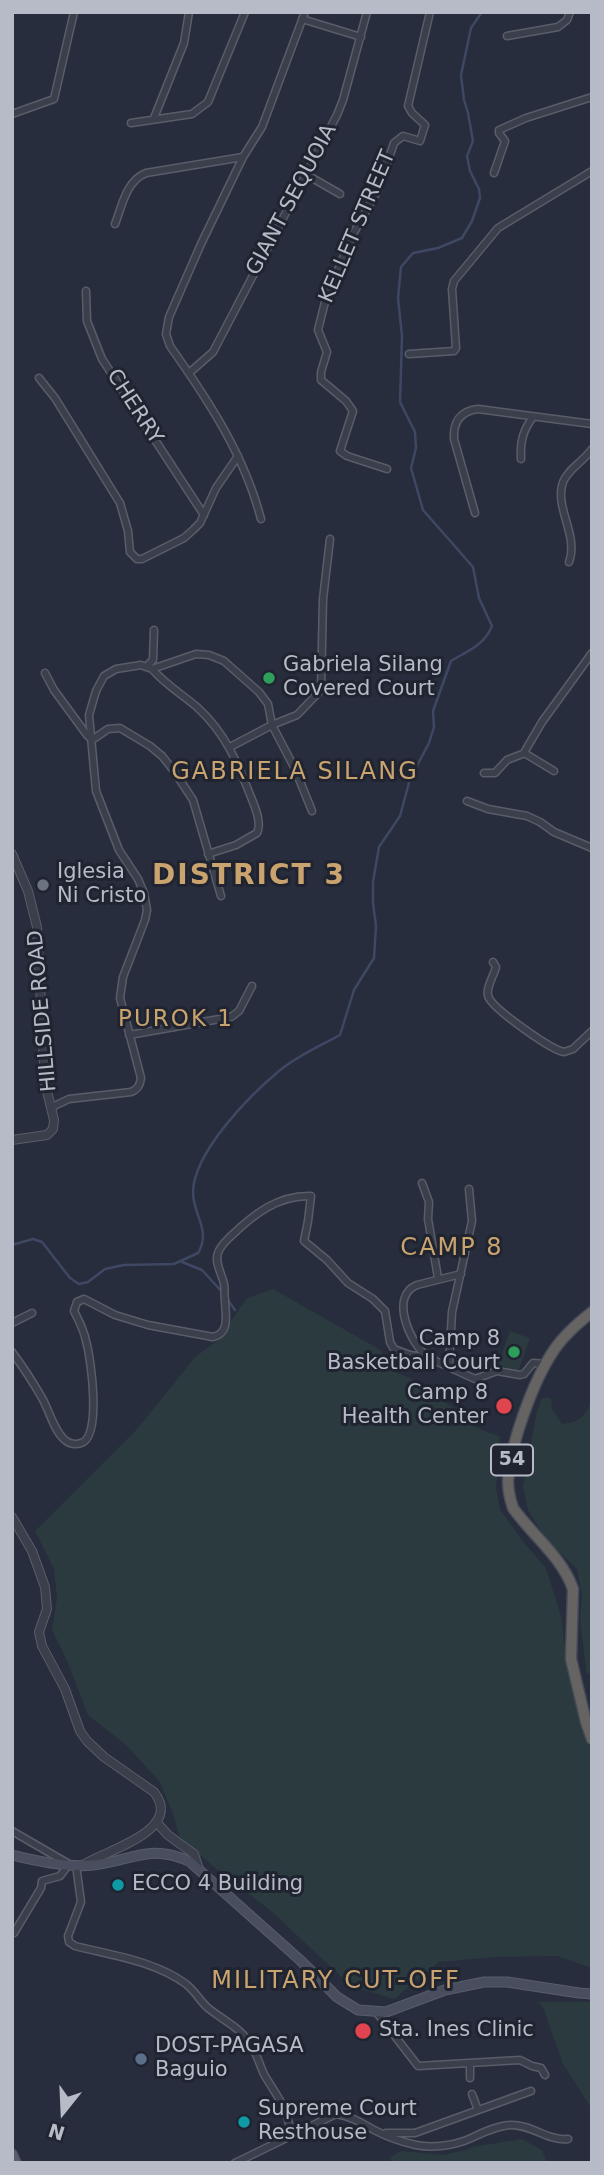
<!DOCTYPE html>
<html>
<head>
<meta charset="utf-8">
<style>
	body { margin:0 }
	#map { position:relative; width:604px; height:2175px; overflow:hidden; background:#272d3c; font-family:"DejaVu Sans",sans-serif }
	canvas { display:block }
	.frame { position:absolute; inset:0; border:14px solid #b7bac7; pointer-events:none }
	.north { position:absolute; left:28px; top:2077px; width:70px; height:70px; -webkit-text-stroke:5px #202431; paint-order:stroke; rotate:198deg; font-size:19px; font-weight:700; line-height:28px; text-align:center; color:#b7bac7 }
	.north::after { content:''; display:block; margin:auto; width:24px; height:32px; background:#b7bac7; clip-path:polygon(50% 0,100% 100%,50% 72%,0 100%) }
</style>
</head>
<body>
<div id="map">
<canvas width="604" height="2175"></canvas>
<div class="frame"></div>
<div class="north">N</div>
</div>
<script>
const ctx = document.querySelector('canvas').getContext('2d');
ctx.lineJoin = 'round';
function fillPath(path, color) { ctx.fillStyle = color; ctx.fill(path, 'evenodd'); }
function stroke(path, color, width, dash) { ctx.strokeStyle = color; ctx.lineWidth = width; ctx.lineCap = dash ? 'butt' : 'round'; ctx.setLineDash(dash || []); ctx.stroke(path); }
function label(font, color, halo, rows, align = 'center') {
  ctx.font = font + ' "DejaVu Sans",sans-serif'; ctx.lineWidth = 6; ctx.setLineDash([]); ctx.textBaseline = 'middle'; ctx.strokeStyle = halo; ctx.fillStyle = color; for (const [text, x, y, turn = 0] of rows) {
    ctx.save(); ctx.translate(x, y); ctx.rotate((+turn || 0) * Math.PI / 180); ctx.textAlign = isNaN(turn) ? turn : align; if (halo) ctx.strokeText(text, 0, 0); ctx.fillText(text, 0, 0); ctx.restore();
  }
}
fillPath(new Path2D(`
	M273,1289L379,1349L388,1360L395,1372L433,1388L441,1400L456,1409L475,1427L500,1437L496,1488L500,1509L524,1543L546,1568L561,1616L566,1655L578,1709L592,1753V1968L557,1956L494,1957L439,1962L394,1999L351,1986L271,1911L215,1868L179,1836L173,1813L159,1781L127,1746L88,1715L70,1668L52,1629L57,1598L54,1569L35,1531L138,1428L196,1356L216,1342L247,1298Z
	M510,1331L530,1338L518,1372L498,1365Z
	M542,1398H551L552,1409L562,1424C581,1422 583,1417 592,1401V1672L587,1675L580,1619L582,1594L577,1569L549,1542L537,1525L528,1510L523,1486L537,1411Z
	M539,2002H592V2109L563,2064L544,2010Z
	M522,2139L542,2150L547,2163H393L390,2157L401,2151L443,2155L466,2150L472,2147Z`), '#2a3a3e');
stroke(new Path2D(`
	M12,1245L33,1239L42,1242L70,1278L79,1284L88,1282L105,1269L124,1265L174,1264L198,1253C212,1230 192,1214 193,1191C195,1151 249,1096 279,1071C297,1056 320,1046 340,1035L354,990L374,958L376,926L373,903V882L379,847L400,816L410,779L429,743L434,727L433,711L451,661C467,651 484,646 492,626L479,598L473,567L423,510L411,468L416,448L415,432L400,402L402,336L398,298L401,267L413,253L438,248L462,238L472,221L480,198L479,189L470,171L467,156L473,141L468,113L464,100L461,75L471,28L482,12
	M182,1262L202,1270L223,1293
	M227,1299L235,1310`), '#3e4863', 2.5);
const minor = new Path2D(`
	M302,19L361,37
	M507,36L558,27L567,20L570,12
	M12,114L54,99L74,12
	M154,118L184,43L189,12
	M131,123L192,114L208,102L245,12
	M494,173L505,141L499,133V130L526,118L592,97
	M307,175L340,194
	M115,224C122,206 126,181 146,173L243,157
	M86,291L87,321L102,359L204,515
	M409,354L454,351L456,348L452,289L454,281L498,228L592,171
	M189,373L213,352L337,115L343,100L367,12
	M39,378L55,398L120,503L128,531L130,552L137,559H142L184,538L193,530L200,523L216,488L238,456
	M521,459C520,442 523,430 533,417
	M387,469L347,456L340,451L353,411L346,401L321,380V372L327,352L318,330L325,302L353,234L378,190L394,143L403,136L420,141L425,125L412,113L408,106L430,12
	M475,513L454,439C453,422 460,411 478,409L592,424
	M261,519C244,454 208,400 170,346L166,334L169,317L201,244L243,157L262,127L305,12
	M569,562C579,535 554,508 563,482C568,469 584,461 592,449
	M147,666L153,660L154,630
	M152,669C167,686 182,694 198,708C226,734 237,762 251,797C255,807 262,823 257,833L236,845L208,854
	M45,673L54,690L87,735L92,740L108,729L120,728L150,746L162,756L174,771L193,800L221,896
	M230,747L272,725L297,715L321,690L323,599L330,539
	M554,771L526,754L525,751L542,722L592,653
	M484,773H495L507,760L525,753
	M467,801L488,809L527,816L540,822L554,832L592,848
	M493,962L496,967C494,976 484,990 489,998C495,1010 551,1050 564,1052L573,1049L592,1031
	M129,1035L231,1017L239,1011L252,986
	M52,1107L69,1099L131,1092C138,1089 140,1085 141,1078L120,998L123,977L145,920L147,910L144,893L138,879L119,850L96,791L89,715L96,691L104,676L116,669L141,665L152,669L196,654L209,655L224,661L259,692L268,704L272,725L295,769L312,811
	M422,1183L429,1202L428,1219L438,1278
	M12,1323L32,1313
	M12,1352C23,1367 33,1382 42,1398C49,1410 54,1431 65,1440C69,1444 76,1445 81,1443C102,1438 91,1358 86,1341C84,1330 79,1321 74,1311L77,1302L84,1299L115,1315L148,1325L213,1337C231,1333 225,1313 225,1300C224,1294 225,1289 224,1284C222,1274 214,1262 218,1253C220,1246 226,1241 231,1236C254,1214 278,1195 311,1196L308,1221L304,1241L327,1260L348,1283L373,1299L385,1311L390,1342L394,1349L410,1355L429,1358L475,1379L497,1371L520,1375L524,1374L533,1363L546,1364
	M428,1357C410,1344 389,1296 417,1285L461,1274
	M449,1366L452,1312L472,1221L469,1189
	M12,1831L69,1864L60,1876L42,1881L41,1888L14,1933
	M76,1865L81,1902L68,1936L69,1942L75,1946C111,1955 155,1961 186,1984C195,1991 200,2001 208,2008C224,2021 242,2028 252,2047C258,2056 260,2067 265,2076C277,2096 290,2111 290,2135
	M377,2013L418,2066L520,2060L532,2066L541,2068L545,2075
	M470,2078V2064
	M472,2094L478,2110
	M386,2133H415L531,2091
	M235,2163L336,2114C351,2116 363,2124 376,2131C388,2137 402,2142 416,2145C431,2148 450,2146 464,2141C479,2135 494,2126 510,2125C531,2124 547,2141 568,2139`);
const tertiary = new Path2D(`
	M12,854L28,891L37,927L45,1083L54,1120L53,1129L47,1135L12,1140
	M12,1517L32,1551L45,1587L47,1609L39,1632L42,1646L65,1689L80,1731L87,1741L104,1757L154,1792C184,1831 106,1850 83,1865
	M157,1823L168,1835L194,1854L199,1869`);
const secondary = new Path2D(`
	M12,1855C36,1861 69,1868 93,1865C132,1861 148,1843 189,1861L300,1960L337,1997L358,2010L386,2012L445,1990L484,1982H507L579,1993L592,1994`);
const primary = new Path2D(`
	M12,2154L16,2163`);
const trunk = new Path2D(`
	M592,1312C578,1323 564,1335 554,1350C533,1381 510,1445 508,1481C508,1491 510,1499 513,1508C532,1535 562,1557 573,1589L571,1659L586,1722L592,1739`);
stroke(minor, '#595d6a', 9);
stroke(tertiary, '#595d6a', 10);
stroke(secondary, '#595d6a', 11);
stroke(primary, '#444855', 12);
stroke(trunk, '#464a57', 13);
stroke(minor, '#3b3f4c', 6);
stroke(tertiary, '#3b3f4c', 8);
stroke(secondary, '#494e5f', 9);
stroke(primary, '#595e6c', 10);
stroke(trunk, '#656462', 10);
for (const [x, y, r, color] of [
	[269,678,7,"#2e9e5b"],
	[43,885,7,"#6b7280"],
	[514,1352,7,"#2e9e5b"],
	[504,1406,9,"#e0444e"],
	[118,1885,7,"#0f9aa8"],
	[363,2031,9,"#e0444e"],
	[141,2059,7,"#5c6f8a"],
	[244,2122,7,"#0f9aa8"]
]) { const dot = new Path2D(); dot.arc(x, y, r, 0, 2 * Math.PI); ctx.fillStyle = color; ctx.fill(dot); stroke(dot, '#202431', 2.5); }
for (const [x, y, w] of [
	[512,1460,42]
]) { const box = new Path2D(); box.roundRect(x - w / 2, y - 15.5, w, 31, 5); ctx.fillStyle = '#202431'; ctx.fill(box); stroke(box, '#b7bac7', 2); }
label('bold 19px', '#b7bac7', null, [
	["54",512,1460]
]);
label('21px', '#b7bac7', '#202431', [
	["GIANT SEQUOIA",292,200,-62],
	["KELLET STREET",358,227,-67],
	["CHERRY",134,407,57],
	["HILLSIDE ROAD",43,1011,-95]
]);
label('21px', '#b7bac7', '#202431', [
	["Gabriela Silang",283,666],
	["Covered Court",283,690],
	["Iglesia",57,873],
	["Ni Cristo",57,897],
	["Camp 8",500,1340,"right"],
	["Basketball Court",500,1364,"right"],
	["Camp 8",488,1394,"right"],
	["Health Center",488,1418,"right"],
	["ECCO 4 Building",132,1885],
	["Sta. Ines Clinic",379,2031],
	["DOST-PAGASA",155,2047],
	["Baguio",155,2071],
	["Supreme Court",258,2110],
	["Resthouse",258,2134]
], 'left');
ctx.letterSpacing = '2px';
label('23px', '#caa46f', '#202431', [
	["PUROK 1",176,1020]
]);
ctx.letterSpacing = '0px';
ctx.letterSpacing = '2px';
label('24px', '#caa46f', '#202431', [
	["GABRIELA SILANG",295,773],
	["CAMP 8",452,1249],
	["MILITARY CUT-OFF",336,1982]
]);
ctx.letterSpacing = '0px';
ctx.letterSpacing = '2px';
label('bold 28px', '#caa46f', '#202431', [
	["DISTRICT 3",249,877]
]);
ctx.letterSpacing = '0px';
</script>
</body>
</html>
